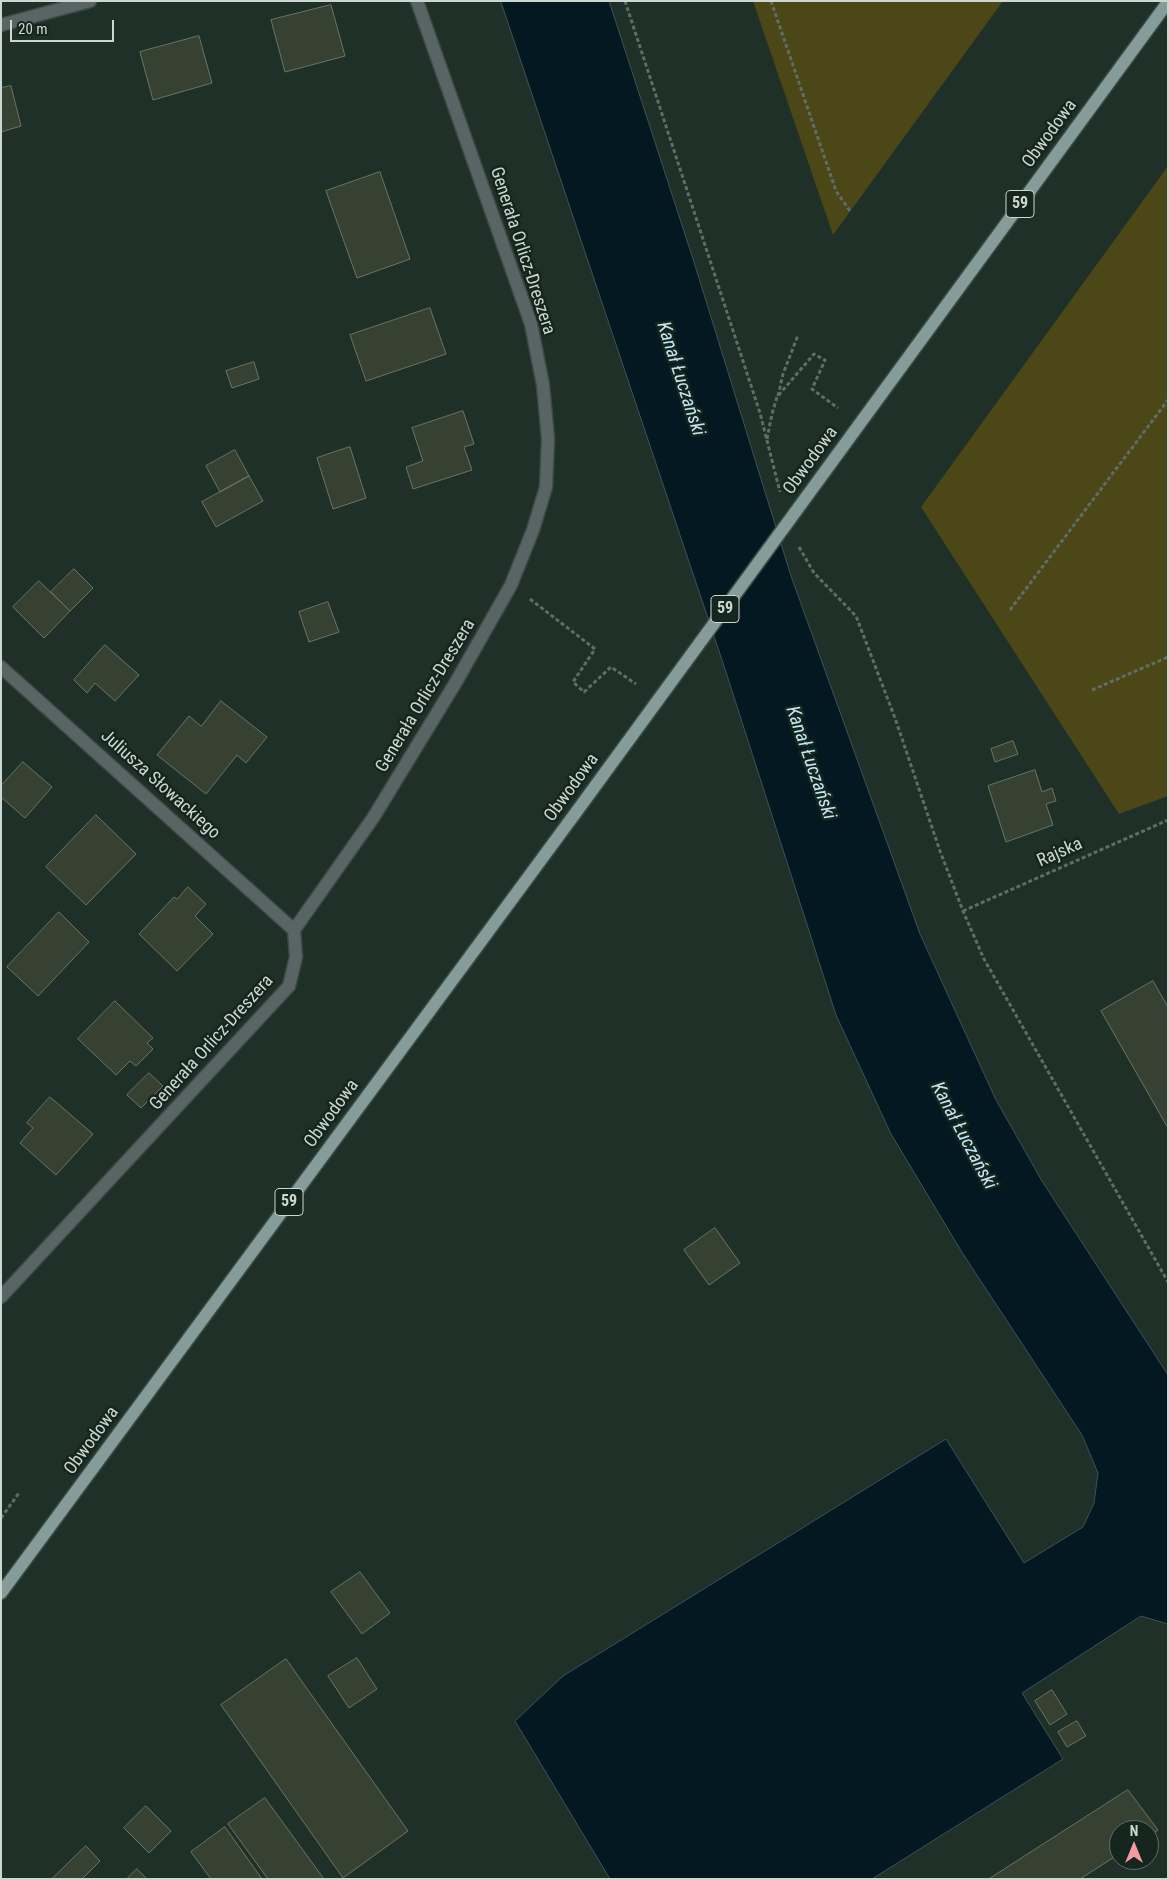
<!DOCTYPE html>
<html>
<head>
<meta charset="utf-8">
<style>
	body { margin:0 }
	#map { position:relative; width:1169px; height:1880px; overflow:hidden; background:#1e3028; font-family:"Roboto Condensed",sans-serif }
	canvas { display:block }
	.frame { position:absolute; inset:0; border:2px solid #ccd7d1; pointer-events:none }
	.north { position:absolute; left:1109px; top:1820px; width:50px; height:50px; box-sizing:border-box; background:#14261e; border:1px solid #5e6d66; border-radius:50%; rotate:0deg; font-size:14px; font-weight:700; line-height:20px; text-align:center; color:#ccd7d1 }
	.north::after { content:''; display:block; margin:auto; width:18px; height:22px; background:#f49aa1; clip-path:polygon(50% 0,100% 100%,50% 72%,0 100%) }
	.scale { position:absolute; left:10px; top:20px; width:104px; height:22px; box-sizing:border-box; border:2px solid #ccd7d1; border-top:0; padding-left:6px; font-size:15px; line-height:18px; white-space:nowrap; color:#ccd7d1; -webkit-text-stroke:4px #14261e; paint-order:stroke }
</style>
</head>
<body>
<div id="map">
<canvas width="1169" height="1880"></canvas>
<div class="frame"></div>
<div class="north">N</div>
<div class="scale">20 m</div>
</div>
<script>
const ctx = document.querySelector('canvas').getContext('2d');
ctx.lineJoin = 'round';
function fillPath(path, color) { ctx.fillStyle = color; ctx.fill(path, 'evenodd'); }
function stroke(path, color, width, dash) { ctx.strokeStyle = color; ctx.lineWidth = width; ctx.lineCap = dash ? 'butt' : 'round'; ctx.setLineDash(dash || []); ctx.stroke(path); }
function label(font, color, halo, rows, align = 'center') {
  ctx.font = font + ' "Roboto Condensed",sans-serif'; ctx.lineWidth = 5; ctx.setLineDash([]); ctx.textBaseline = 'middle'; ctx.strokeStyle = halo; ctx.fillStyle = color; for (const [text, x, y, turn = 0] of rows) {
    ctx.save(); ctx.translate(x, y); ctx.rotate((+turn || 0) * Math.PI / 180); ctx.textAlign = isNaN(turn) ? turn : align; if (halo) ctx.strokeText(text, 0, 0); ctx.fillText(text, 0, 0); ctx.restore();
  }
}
fillPath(new Path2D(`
	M753,1H1003L833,235Z
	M1168,166V796L1119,814L921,507Z`), '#4b4717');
const water = new Path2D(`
	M501,1H609L694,262L791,576L920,934L996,1100L1042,1181L1168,1375V1624L1141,1616L1022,1693L1063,1759L872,1879H610L515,1721L563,1676L946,1439L1024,1563L1083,1527L1094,1503L1098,1473L1082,1435L963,1254L891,1134L836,1015L725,669Z`);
fillPath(water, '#031820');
stroke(water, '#3f5155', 1);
const building = new Path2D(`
	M331,5L345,56L285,72L271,20Z
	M199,36L212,83L153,100L140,52Z
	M11,86L21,126L1,132V88Z
	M380,172L410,259L357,278L326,191Z
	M430,308L446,354L366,381L350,335Z
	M254,362L259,379L232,388L226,371Z
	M463,411L474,444L464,447L472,470L413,489L406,467L423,461L412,428Z
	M350,447L366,498L333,509L317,458Z
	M235,450L249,476L220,492L206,466Z
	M249,476L263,501L216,527L202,502Z
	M74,569L93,588L70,611L51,592Z
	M39,581L70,611L44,638L13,607Z
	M328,602L339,632L309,642L299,612Z
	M105,645L139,675L115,701L95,683L87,693L74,680Z
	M221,701L267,737L246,763L237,755L206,794L157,755L189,716L201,726Z
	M1013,741L1018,754L995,762L991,749Z
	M23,762L52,787L25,818L1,797V786Z
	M1035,770L1042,792L1052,788L1056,801L1046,804L1053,825L1006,842L988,786Z
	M96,815L136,854L86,905L46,867Z
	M188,887L206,904L195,916L213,934L177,971L139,934L174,897L177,899Z
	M59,912L89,942L38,996L7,967Z
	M1153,981L1168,1007V1128L1101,1011Z
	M115,1001L153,1038L147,1043L153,1049L136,1066L130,1061L116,1075L78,1039Z
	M149,1073L163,1086L141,1108L127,1095Z
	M50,1097L93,1134L56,1175L20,1143L33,1128L27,1123Z
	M715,1228L740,1263L709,1285L684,1250Z
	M360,1572L390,1613L362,1634L331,1592Z
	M357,1658L377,1689L349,1708L328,1676Z
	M286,1659L408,1831L343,1878L221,1705Z
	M1052,1690L1067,1714L1050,1725L1035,1701Z
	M1077,1721L1086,1736L1067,1747L1058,1732Z
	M1128,1790L1158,1830L1149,1836V1830H1119V1854L1080,1879H989Z
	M265,1798L324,1879H268L228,1824Z
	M146,1806L171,1831L149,1853L124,1828Z
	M225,1827L262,1879H211L191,1852Z
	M86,1846L100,1861L82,1879H52Z
	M137,1869L147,1879H127Z`);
fillPath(building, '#374132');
stroke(building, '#6a7564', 1);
const street = new Path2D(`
	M1,25L90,1
	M1,667L294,930
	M1,1297L289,986L296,957L294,930L373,818L456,682L511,585L533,530L546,487L548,439L543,385L531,324L417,1`);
const primary = new Path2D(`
	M872,407L1168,2
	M1,1593L577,811`);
stroke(street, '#3a4b43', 15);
stroke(primary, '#3a4b43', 15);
stroke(new Path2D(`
	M625,1L760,413L780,492
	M771,1L836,191L850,211
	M778,396L783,374L798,335
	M767,439L772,414L777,397L814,354L825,360L812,389L838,408
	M799,547L814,573L856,616L895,718L940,851L963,911L984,959L1168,1282
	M530,599L595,649L573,682L584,692L611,667L636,684
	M1010,610L1168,400
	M1092,690L1168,657
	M963,911L1168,820
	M1,1518L19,1493`), '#5e6e67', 3, [4, 2.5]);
stroke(street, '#596464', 12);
stroke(primary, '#869c9b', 12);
const primaryBridge = new Path2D(`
	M577,811L872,407`);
stroke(primaryBridge, '#3a4b43', 15, []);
stroke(primaryBridge, '#869c9b', 12);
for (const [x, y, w] of [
	[1020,204,28],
	[725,609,28],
	[289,1202,28]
]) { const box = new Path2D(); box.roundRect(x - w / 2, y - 13.5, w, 27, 4); ctx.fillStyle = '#14261e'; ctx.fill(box); stroke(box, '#ccd7d1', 1); }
label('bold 16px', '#ccd7d1', null, [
	["59",1020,204],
	["59",725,609],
	["59",289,1202]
]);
label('18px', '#ccd7d1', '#14261e', [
	["Obwodowa",1050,134,-54],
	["Generała Orlicz-Dreszera",522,251,72],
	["Obwodowa",811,461,-54],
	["Generała Orlicz-Dreszera",426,696,-59],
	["Juliusza Słowackiego",160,785,42],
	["Obwodowa",572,788,-54],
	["Rajska",1060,853,-24],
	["Generała Orlicz-Dreszera",212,1043,-48],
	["Obwodowa",332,1114,-54],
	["Obwodowa",92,1441,-54]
]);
label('italic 19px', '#c2e7f6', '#14261e', [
	["Kanał Łuczański",680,379,72],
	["Kanał Łuczański",810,763,71],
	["Kanał Łuczański",963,1136,62]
]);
</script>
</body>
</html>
